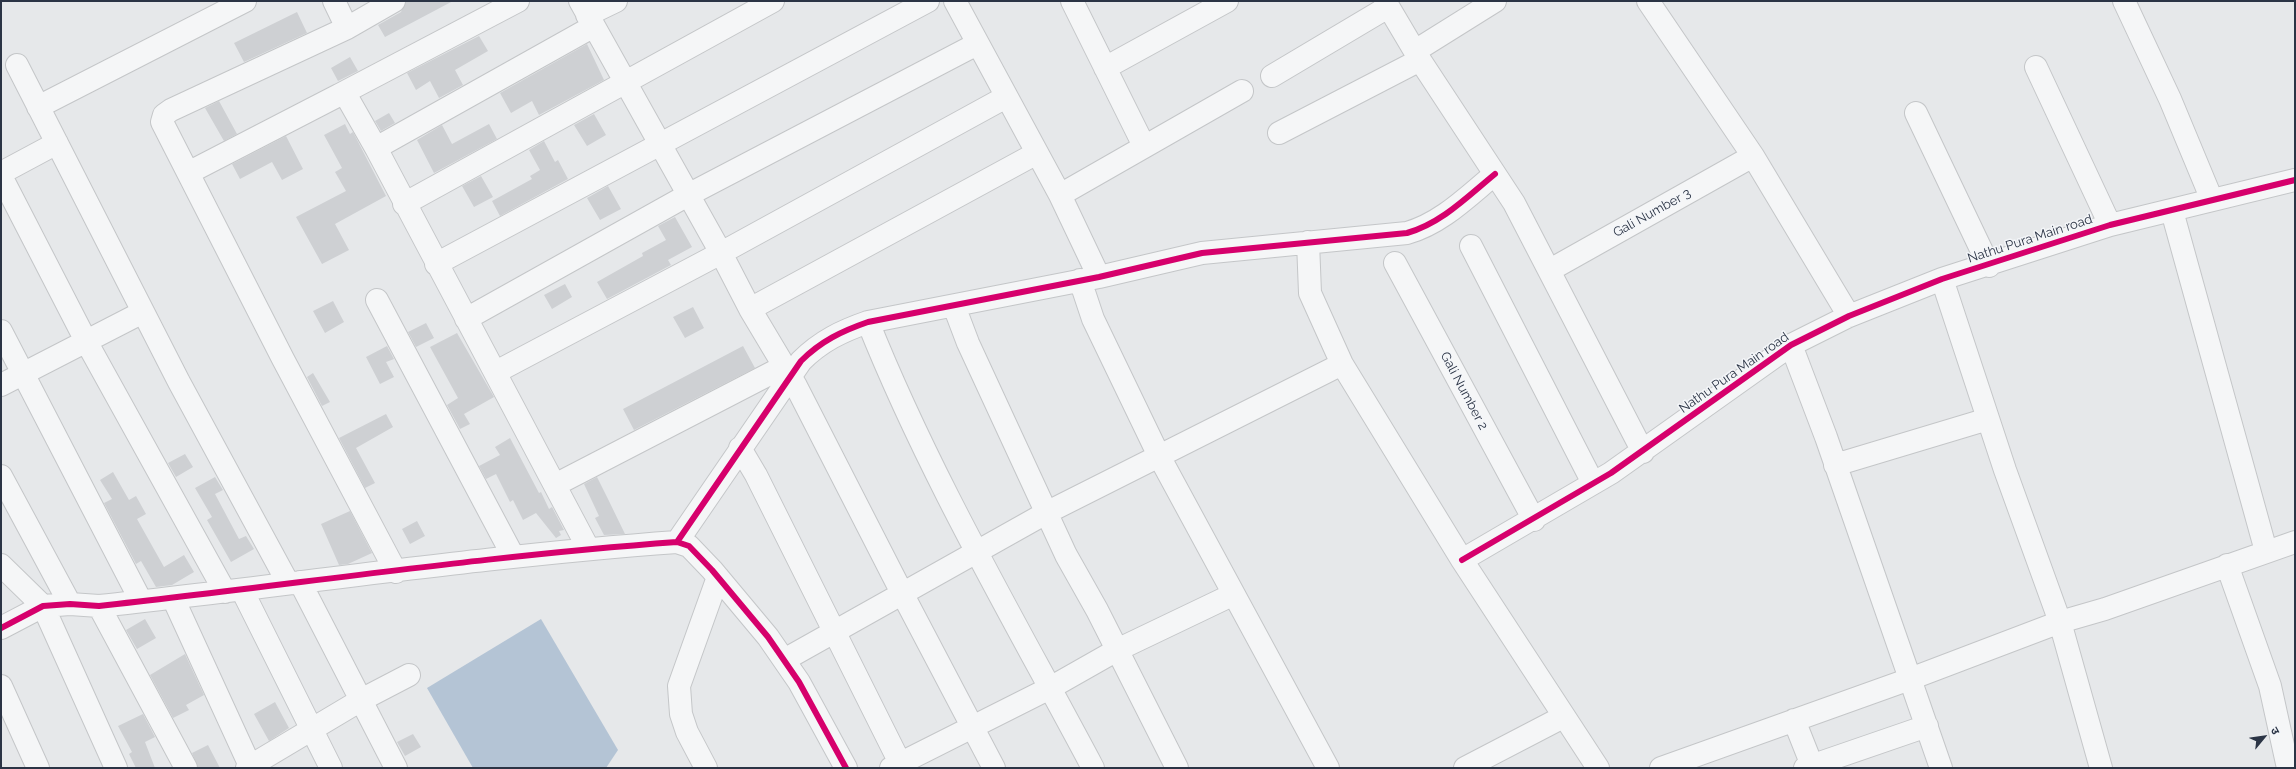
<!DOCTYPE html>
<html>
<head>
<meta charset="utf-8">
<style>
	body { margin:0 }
	#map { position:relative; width:2296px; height:769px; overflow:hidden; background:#e6e8ea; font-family:Raleway,"Noto Sans Devanagari",sans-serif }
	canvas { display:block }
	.frame { position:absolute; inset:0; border:2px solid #2b3445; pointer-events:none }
	.north { position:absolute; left:2244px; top:717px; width:40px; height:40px; -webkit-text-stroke:3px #f4f6f9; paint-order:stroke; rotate:61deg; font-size:11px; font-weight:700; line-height:16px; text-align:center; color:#2b3445 }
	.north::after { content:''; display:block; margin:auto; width:14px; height:18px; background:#2b3445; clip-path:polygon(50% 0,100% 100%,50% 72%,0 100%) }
</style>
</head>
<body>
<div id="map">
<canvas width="2296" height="769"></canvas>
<div class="frame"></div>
<div class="north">उ</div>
</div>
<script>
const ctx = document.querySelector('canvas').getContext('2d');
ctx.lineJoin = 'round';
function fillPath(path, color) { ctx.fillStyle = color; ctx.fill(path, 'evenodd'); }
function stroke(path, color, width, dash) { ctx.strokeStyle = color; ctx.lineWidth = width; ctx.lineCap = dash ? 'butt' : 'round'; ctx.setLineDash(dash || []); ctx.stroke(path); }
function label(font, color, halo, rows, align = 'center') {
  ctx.font = font + ' Raleway,sans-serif'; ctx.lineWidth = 3; ctx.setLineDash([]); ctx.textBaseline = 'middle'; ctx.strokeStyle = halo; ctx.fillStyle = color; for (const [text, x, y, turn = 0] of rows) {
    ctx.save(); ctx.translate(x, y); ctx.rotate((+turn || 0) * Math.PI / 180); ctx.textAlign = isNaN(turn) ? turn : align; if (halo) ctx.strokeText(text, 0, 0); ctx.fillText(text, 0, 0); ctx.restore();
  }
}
fillPath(new Path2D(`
	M541,619L618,750L606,768H473L427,688Z`), '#b4c4d5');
fillPath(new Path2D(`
	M406,1H453L385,37L378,25L401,12Z
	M297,12L307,33L244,62L234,43Z
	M479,36L488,51L455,70L463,85L439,98L430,81L416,90L407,73Z
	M587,44L604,80L539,115L532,101L511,113L500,93Z
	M350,57L358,71L338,81L331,68Z
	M219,101L237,134L224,141L205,108Z
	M389,113L395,123L381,131L375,121Z
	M594,114L606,135L587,146L574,125Z
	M345,124L350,134L353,132L386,196L335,224L349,250L322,264L296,217L346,191L335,172L342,168L324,135Z
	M489,124L497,139L434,173L417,140L442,125L452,144Z
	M286,136L303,169L282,180L272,162L240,179L232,164Z
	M544,141L555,162L558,160L568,179L500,216L492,201L532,179L530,176L540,170L529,150Z
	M481,176L493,197L474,207L462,186Z
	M608,186L621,209L600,220L587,198Z
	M675,217L692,247L668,260L671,265L607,299L597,282L643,256L642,253L666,240L658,226Z
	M565,284L572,297L552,309L544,295Z
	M333,301L344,322L325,333L313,311Z
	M693,307L704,328L685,338L673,317Z
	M426,323L434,338L416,347L408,332Z
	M457,333L494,397L464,414L470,424L460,429L447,405L458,398L430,347Z
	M387,346L394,359L386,362L394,377L380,384L366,357Z
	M743,346L755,368L634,430L623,409Z
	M313,373L330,402L322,406L307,377Z
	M386,414L393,427L356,448L375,483L365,488L339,438Z
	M510,438L539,493L541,492L549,509L552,507L564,530L559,531L561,535L556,538L536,513L523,520L513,500L510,502L496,474L486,479L479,466L500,455L495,447Z
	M185,454L193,467L176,477L168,463Z
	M113,472L129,500L136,496L146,514L137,519L164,567L184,555L194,572L172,585L156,587L141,561L136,564L104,503L112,499L100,480Z
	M215,477L223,490L215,494L239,539L246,536L254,549L231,562L207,520L212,517L195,488Z
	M597,477L608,499L625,534L604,535L595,518L599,516L584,484Z
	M350,511L372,553L348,564L339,565L321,524Z
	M417,521L425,536L410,544L402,529Z
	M145,619L156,638L137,649L126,630Z
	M185,654L204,695L186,705L189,710L173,718L150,675Z
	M275,702L289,728L269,741L254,714Z
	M143,714L155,737L145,742L155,768H136L129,754L132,752L118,726Z
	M413,734L421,747L405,756L397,742Z
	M208,745L220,768H198L192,753Z`), '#ced0d3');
const minor = new Path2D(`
	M334,1L347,28L394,1
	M580,1L721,253L750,309L796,386L902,593L994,768
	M955,1L1060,195L1099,277
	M1072,1L1144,146
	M1385,1L1420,60L1514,203L1643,452
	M1648,1L1753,156L1849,316
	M2124,1L2170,99L2212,200
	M587,15L616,1
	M347,28L171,110L164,115L162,122L283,359L396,572
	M1415,51L1495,1
	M17,65L179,382L288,583
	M2036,67L2110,225
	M1105,68L1227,1
	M1272,76L1388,7
	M339,95L518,1
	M38,107L245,1
	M1916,113L1989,266
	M1279,133L1420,60
	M1,173L57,143
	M188,173L339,95L347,97L376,148
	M1,176L86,341L225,592
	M1060,195L1242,91
	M404,204L773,1
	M2172,211L2266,551
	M1308,242L1310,293L1342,364L1462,560L1598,768
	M1471,246L1593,483
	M1395,263L1534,520
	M436,264L928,1
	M1550,270L1753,156
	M1942,279L2005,470L2060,622L2101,768
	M1080,280L1093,319L1159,456L1328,768
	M377,300L513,556
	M954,306L968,343L1066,555L1097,610L1177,768
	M750,309L1037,153
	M466,319L688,195L977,44
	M868,322C930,477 1015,621 1093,768
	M1,331L141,601
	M1791,345L1826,437L1941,768
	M496,372L721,253L1006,97
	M1,385L143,312
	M740,448L756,475L900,763
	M1835,465L1988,419
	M1,476L70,604
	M555,485L783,367
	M677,542L801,361C821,341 842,331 868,322L1099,277L1202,253L1407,233C1442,223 1468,196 1495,174
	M588,548L376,148L594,26
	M1462,560L1611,473L1791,345L1849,316L1942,279L2110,225L2295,180
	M1,565L43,606L116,768
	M2227,565L2270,686L2288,768
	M300,582L396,768
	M242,590L331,768
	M173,598L251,768
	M99,606L186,768
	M1,628L43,606L70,604L99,606C292,585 483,556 677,542L689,546L712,570L768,637L799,682L846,768
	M784,660L1046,513L1342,364
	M1,686L38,768
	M1794,720L1813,768
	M247,768L361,700L409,675
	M706,768L687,732L681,714L679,686L718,577
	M891,768L1050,688L1117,650L1232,595
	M1465,768L1563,717
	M1661,768L1910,679L2060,622L2105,609L2295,542
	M1805,768L1927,726`);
stroke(minor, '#c4c6c8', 24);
stroke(minor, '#f5f6f7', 22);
stroke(new Path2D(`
	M677,542L801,361C821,341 842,331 868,322L1099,277L1202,253L1407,233C1442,223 1468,196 1495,174
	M1462,560L1611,473L1791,345L1849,316L1942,279L2110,225L2295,180
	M1,628L43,606L70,604L99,606C292,585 483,556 677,542L689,546L712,570L768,637L799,682L846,768`), '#d6006c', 6);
label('13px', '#2b3445', '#f4f6f9', [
	["Gali Number 3",1652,213,-29],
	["Nathu Pura Main road",2030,239,-18],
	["Nathu Pura Main road",1734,373,-35],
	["Gali Number 2",1464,391,62]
]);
</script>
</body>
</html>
